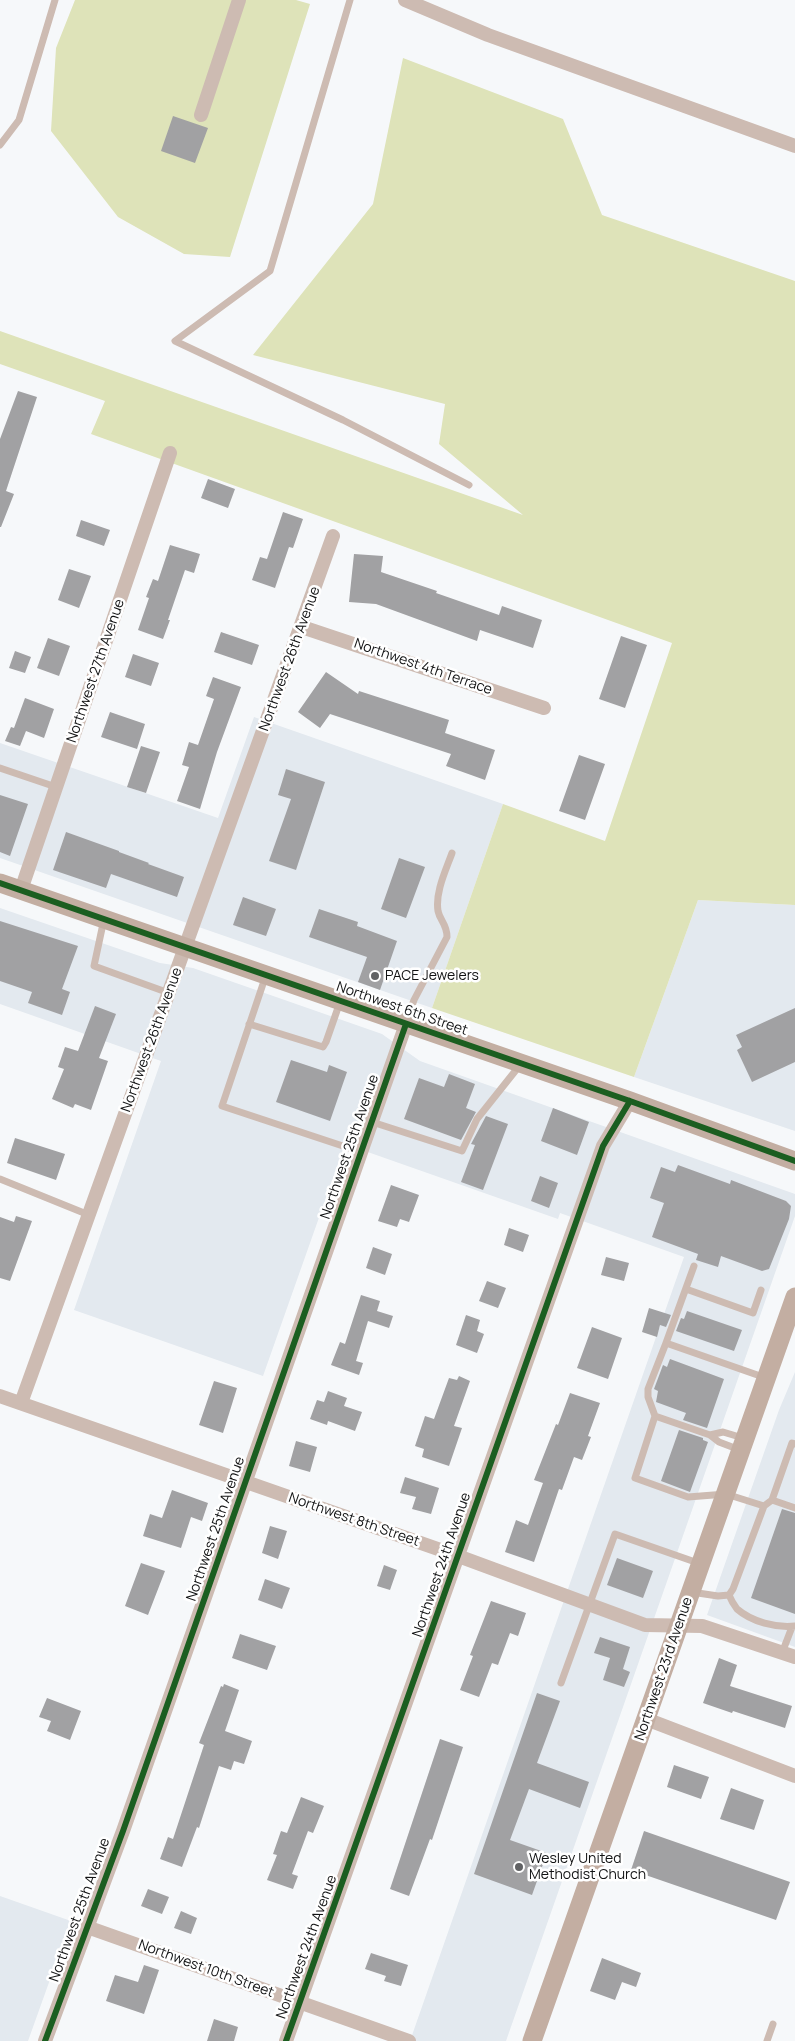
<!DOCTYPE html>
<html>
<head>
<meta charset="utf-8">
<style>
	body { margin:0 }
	canvas { display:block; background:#f6f8fa }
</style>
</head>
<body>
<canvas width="795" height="2041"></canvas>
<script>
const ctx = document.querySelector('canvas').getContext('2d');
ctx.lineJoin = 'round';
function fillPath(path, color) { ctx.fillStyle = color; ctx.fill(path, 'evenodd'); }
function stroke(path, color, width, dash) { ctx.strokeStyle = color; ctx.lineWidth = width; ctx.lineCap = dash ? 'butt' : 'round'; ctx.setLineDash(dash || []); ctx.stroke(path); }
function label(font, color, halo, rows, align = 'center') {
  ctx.font = font + ' Manrope,sans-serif'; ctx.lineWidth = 5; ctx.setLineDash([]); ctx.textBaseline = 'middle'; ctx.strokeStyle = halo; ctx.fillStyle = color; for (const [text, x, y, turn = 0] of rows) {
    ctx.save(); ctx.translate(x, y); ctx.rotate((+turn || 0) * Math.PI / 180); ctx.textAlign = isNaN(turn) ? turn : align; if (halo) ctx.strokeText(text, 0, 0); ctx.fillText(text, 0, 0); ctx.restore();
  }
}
fillPath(new Path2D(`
	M254,717L503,804L432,1008L0,858V743L218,818Z
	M698,900L795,905V1131L634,1077Z
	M0,908L160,963L193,968L382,1034L420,1061L795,1194V1216L506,2041H410L684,1257L560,1213L558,1219L345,1144L263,1376L74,1310L161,1061L0,1004Z
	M795,1372V1647L707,1615L779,1410Z
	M0,1896L71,1921L28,2041H0Z`), '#e3e9ef');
fillPath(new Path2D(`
	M75,0H296L310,4L230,257L184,254L118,217L51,131L56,48Z
	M403,58L563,119L602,215L795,281V905L698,900L634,1077L432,1008L503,804L605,841L672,643L91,434L105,401L0,364V331L523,515L439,444L445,404L253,355L373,204Z`), '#dee3b9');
fillPath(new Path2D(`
	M173,116L208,128L195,163L161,151Z
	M18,391L37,397L6,491L14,494L1,527H0V439Z
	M208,479L235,489L228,508L201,498Z
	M283,512L303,519L293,548L289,547L275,588L252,580L260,557L267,559Z
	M81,520L110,530L104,546L76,536Z
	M170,545L200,554L194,573L185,570L168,620H170L163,639L138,630L149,598L146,597L153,579L158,581Z
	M354,554L383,556L381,572L437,591L436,593L499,615L502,606L542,620L533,648L480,630L477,641L376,604L349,602Z
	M69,569L91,576L79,608L58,600Z
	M221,632L259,645L252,665L214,652Z
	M621,636L647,645L625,708L599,699Z
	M48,638L70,646L59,676L37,668Z
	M15,651L31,657L25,673L9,668Z
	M133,654L159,663L151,686L125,677Z
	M326,672L358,694L359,691L449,720L445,733L495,750L485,780L446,766L451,754L330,714L320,728L298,712Z
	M213,677L241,687L217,752L200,809L177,801L189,767L182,765L189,742L198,745L214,699L206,696Z
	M25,698L54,709L44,738L26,731L20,746L5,741L11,727L14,728Z
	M110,712L145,724L137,749L101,737Z
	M141,746L160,752L146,793L127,787Z
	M579,755L605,764L585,820L559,811Z
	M286,769L325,782L296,870L269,861L291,799L278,795Z
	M0,795L28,804L10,856L0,852Z
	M66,832L119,851V852L149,863L148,864L184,877L177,897L111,874L106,888L53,870Z
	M399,858L425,867L406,918L381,909Z
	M243,897L276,909L266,936L233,925Z
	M319,909L358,922L357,926L397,941L380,990L358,982L367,957L309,937Z
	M0,921L78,946L62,989L70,992L62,1015L28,1003L32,992L0,981Z
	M95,1006L116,1014L99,1058L108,1061L91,1110L75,1104L73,1108L52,1099L64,1069L58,1067L65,1047L78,1051Z
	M795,1008V1062L752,1082L737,1050L742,1047L736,1035Z
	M291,1060L327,1072L329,1065L347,1072L330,1121L276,1102Z
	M449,1074L475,1084L466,1108L476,1112L461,1140L404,1119L419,1078L444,1087Z
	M553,1108L589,1122L577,1155L541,1141Z
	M486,1116L508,1124L483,1190L461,1182L475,1145L471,1144Z
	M15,1138L65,1154L56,1180L7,1163Z
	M678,1165L730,1184L731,1180L786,1201L791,1206L789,1219L769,1269L762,1271L721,1256L718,1267L696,1260L698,1254L652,1237L664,1203L650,1198L661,1167L675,1172Z
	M540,1176L558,1183L549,1208L531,1201Z
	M391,1185L419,1195L409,1222L400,1219L397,1227L378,1221Z
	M16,1216L32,1221L10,1281L0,1278V1217L14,1222Z
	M509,1228L529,1235L523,1252L504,1245Z
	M373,1247L392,1254L385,1275L366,1268Z
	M606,1257L629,1263L624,1281L601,1275Z
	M487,1281L506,1288L498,1308L479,1301Z
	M361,1295L380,1301L377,1311L393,1316L389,1328L368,1321L356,1361L363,1363L359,1375L331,1365L340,1342L345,1344Z
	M649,1308L671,1315L666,1327L660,1325L657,1337L642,1332Z
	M687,1311L742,1330L734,1351L676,1331L681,1318L684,1319Z
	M466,1315L480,1320L477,1331L484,1334L477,1353L456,1345Z
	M592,1327L622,1338L608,1379L577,1368Z
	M670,1359L724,1379L707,1428L683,1420L686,1413L656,1402L658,1391L654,1389L663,1365L667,1367Z
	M459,1376L470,1381L454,1426L462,1428L449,1466L422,1457L424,1449L415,1446L425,1416L434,1419L449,1378L457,1380Z
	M214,1381L237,1388L223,1433L199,1425Z
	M328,1391L347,1398L344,1406L362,1412L355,1431L328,1421L327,1425L310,1419L317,1400L324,1402Z
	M570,1393L600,1403L588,1436L591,1437L582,1460L574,1457L562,1490L559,1489L534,1562L505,1552L516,1520L528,1525L543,1483L534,1480L556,1424L558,1425Z
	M679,1430L703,1438V1440L708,1442L690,1492L661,1481Z
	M296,1441L317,1447L310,1472L289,1466Z
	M405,1477L439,1488L431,1514L412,1509L416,1497L400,1493Z
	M172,1490L208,1503L202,1521L191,1517L181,1548L143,1536L150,1514L162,1518Z
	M782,1509L795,1513V1614L751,1598Z
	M270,1526L287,1531L278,1559L262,1553Z
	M617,1558L653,1571L643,1598L607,1585Z
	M141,1563L165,1571L148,1615L125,1606Z
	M384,1565L397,1570L390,1590L377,1586Z
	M265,1579L290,1588L282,1609L258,1600Z
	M491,1601L526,1613L518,1636L510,1633L498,1665L492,1663L479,1697L460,1690L473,1656L470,1655Z
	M240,1634L276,1646L267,1670L232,1658Z
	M600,1637L630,1647L623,1669L630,1672L624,1687L603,1680L610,1658L594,1653Z
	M719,1658L737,1665L730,1686L792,1706L785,1728L733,1711L732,1713L703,1703Z
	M224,1684L239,1690L225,1731L252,1741L244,1764L234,1761L231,1770L219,1766L199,1828L197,1827L182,1867L160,1859L168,1837L173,1839L204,1745L199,1743L221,1686L223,1687Z
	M537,1693L560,1701L537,1763L589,1782L580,1808L529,1789L510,1840L547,1853L532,1895L474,1874Z
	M47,1698L81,1711L70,1740L47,1731L51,1721L39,1717Z
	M440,1739L463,1747L432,1840L430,1839L409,1896L390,1889Z
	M674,1765L709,1777L701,1799L667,1787Z
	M731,1788L764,1800L754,1830L720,1819Z
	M301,1797L324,1806L313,1833L308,1831L292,1874L298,1876L293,1889L267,1880L277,1855L273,1854L281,1831L287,1833Z
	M644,1831L790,1882L776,1920L631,1870Z
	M148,1889L169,1897L162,1914L141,1906Z
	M181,1911L197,1918L191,1934L174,1928Z
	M371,1953L408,1965L401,1986L384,1981L386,1976L365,1969Z
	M602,1958L641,1973L636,1987L622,1982L615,2000L590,1991Z
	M144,1965L159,1970L144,2014L106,2001L115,1975L138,1982Z
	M214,2019L238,2027L234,2041H207Z`), '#a1a1a3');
stroke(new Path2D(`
	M350,0L270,271L175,341L343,420L469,485
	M0,145L19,120L55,0
	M0,768L56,787
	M104,919L94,966L169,993
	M266,975L222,1106L361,1152
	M406,1023L414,1000L447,937C447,924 440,921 438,911C435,892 446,870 452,853
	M249,1024L323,1047L326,1042L340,1002
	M372,1122L462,1151L477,1119L520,1065
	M0,1179L89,1215
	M694,1266L666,1343L766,1378
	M686,1289L753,1313L761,1290
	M666,1343L648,1389V1397L655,1416L635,1478L688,1497L726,1494L764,1506L733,1589L729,1595L718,1596L691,1592
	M655,1416L710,1435L719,1442L740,1450
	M710,1435L723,1432L743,1438
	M772,1500L795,1508
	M764,1506L772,1500L792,1443L795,1444
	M729,1595C731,1600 734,1605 737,1609C752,1622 776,1628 795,1626
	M782,1653L792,1627
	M561,1683L615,1534L701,1564
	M767,2041L773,2024`), '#cdbbb2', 7);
stroke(new Path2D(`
	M405,0L488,35L795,146
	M201,115L239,0
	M302,627L544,708
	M21,890L170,453
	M0,1396L458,1556L645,1625L702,1626L795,1657
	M21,1403L333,536
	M646,1719L795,1776
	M87,1927L409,2041
	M45,2041L123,1831L406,1024
	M286,2041L603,1146L630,1101`), '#cdbbb2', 14);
stroke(new Path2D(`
	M0,883L630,1101L795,1161
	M532,2041L795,1297`), '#c3aea2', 19);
stroke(new Path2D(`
	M0,883L630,1101L795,1161
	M45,2041L123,1831L406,1024
	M286,2041L603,1146L630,1101`), '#1b5e20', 6);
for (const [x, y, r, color] of [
	[375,976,5,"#616264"],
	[519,1867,5,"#616264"]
]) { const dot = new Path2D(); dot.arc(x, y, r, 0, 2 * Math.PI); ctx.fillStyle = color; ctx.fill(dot); stroke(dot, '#fff', 2); }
label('14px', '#111213', '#fff', [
	["Northwest 26th Avenue",290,659,-70],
	["Northwest 4th Terrace",423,667,19],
	["Northwest 27th Avenue",96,671,-71],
	["Northwest 6th Street",402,1009,19],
	["Northwest 26th Avenue",152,1040,-70],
	["Northwest 25th Avenue",350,1147,-71],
	["Northwest 8th Street",354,1520,19],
	["Northwest 25th Avenue",216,1529,-71],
	["Northwest 24th Avenue",442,1565,-71],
	["Northwest 23rd Avenue",664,1669,-71],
	["Northwest 25th Avenue",80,1910,-70],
	["Northwest 24th Avenue",307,1947,-70],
	["Northwest 10th Street",206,1969,20]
]);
label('14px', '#111213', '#fff', [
	["PACE Jewelers",385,976],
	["Wesley United",529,1859],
	["Methodist Church",529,1875]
], 'left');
</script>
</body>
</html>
